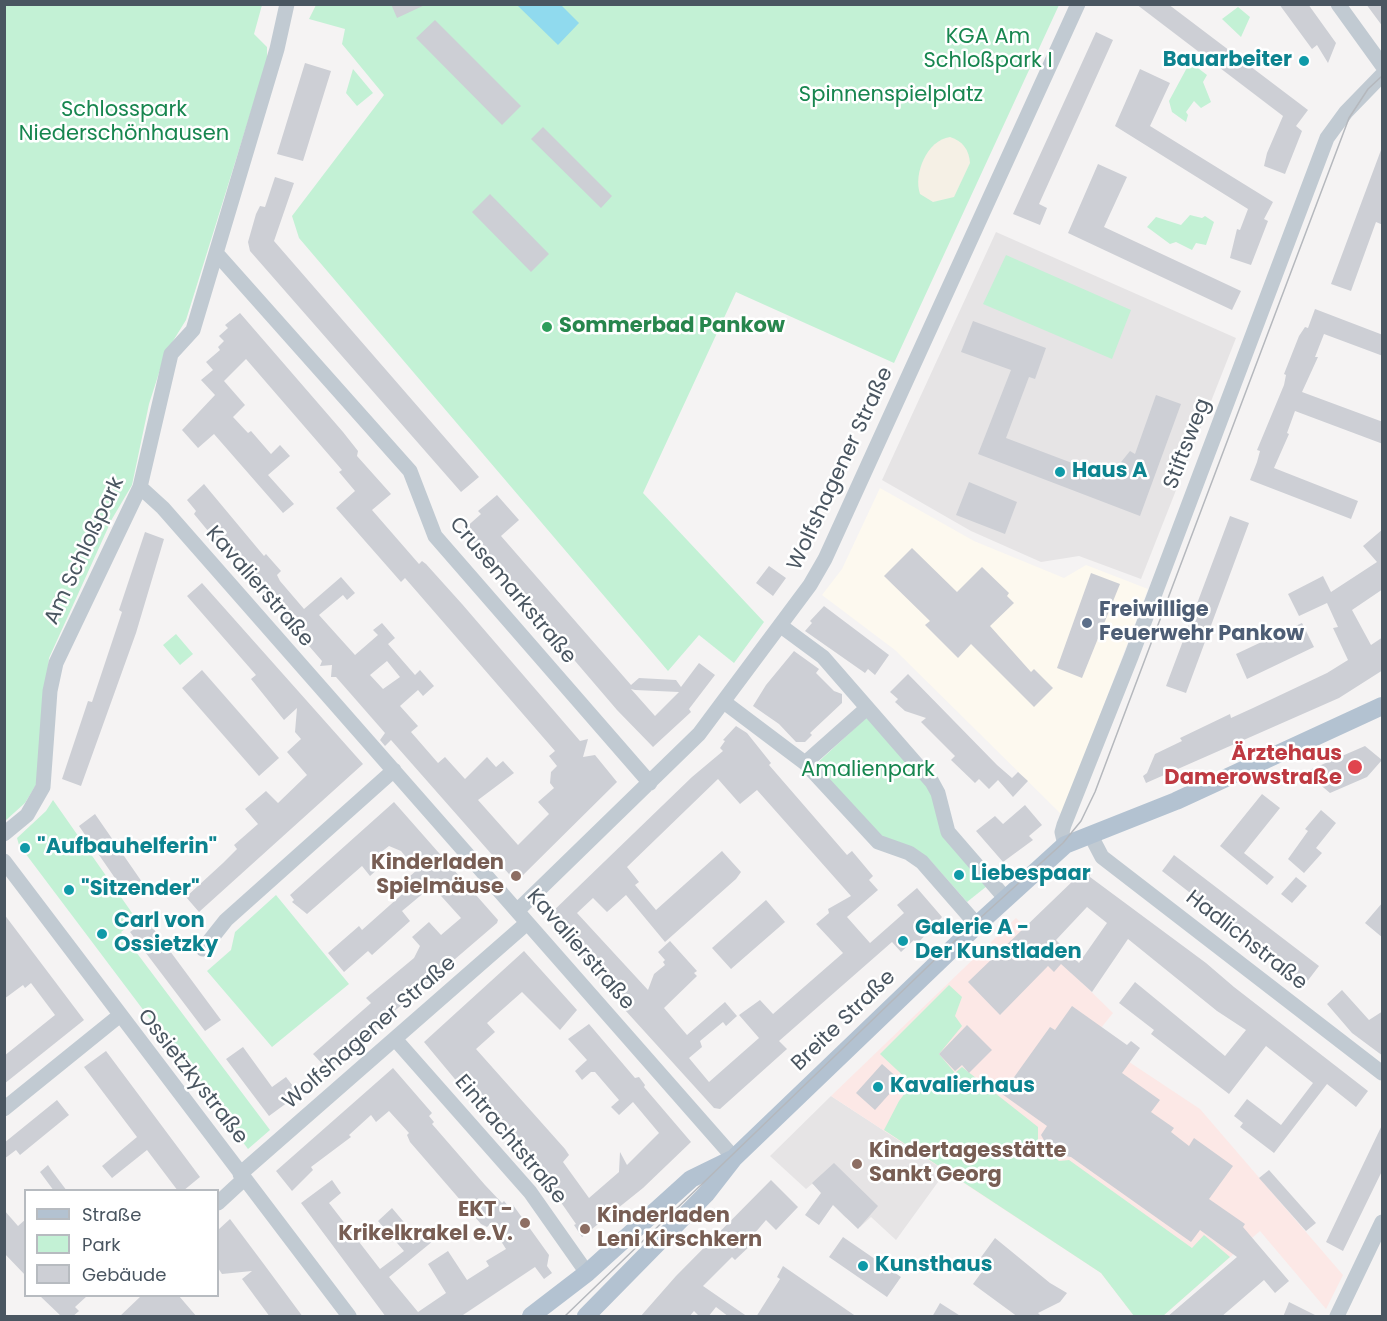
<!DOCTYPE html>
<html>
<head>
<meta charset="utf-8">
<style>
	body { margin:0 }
	#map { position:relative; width:1387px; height:1321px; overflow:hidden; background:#f5f3f3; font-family:Poppins,sans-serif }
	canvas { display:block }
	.frame { position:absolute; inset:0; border:6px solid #4a5661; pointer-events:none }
	.legend { position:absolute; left:24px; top:1189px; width:195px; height:108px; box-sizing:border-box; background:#fff; border:2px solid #b7bbc0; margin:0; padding:8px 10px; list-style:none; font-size:18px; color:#4a5661 }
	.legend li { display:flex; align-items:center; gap:12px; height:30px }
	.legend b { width:30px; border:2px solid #b7bbc0 }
</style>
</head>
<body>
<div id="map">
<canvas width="1387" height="1321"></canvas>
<div class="frame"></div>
<ul class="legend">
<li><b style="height:8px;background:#b3c2d1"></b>Straße</li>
<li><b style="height:16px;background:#c3f1d5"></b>Park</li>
<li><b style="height:16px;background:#cdcfd5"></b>Gebäude</li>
</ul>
</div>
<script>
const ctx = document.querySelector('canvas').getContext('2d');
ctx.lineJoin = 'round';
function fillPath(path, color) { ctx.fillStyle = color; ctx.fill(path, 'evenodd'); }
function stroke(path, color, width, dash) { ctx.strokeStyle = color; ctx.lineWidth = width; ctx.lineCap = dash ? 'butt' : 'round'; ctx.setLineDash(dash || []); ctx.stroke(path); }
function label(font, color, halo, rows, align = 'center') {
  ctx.font = font + ' Poppins,sans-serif'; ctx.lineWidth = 5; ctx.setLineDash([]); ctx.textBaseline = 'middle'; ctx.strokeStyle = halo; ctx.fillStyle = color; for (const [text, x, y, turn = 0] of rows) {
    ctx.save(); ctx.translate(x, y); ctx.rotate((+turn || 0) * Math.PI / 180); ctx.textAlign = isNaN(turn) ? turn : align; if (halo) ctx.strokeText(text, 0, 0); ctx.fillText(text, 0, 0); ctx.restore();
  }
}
fillPath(new Path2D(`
	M880,488L974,541L1064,578L1086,565L1148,589L1062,815L895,650L822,595L842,569Z`), '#fdf9ef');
fillPath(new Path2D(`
	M996,232L1236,338L1141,579L1079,556L1041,562L971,531L882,480Z
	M831,1096L946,1171L896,1240L871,1217L860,1227L845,1217L814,1185L812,1184L806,1189L770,1156Z`), '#e6e4e5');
fillPath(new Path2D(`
	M1016,918L1113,1013L1093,1038L1200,1109L1343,1275L1326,1309L1260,1231L1163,1316H1134L1101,1273L831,1096Z`), '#fce8e6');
fillPath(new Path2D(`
	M5,5H262L254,34L267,47V60L186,320L165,354L149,404L132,485L112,519L49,658L37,783L25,803L5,821Z
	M316,5H1059L894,363L736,292L643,493L764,622L734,663L699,635L668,671L299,238L292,216L384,95L342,44L345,29L309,19Z
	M1238,7L1250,17L1241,37L1222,19Z
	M1190,62L1207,75L1203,82L1211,102L1201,108L1194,101L1186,112L1188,115L1186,122L1172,112L1169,101Z
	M353,69L373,93L357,106L346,93Z
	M1190,215L1202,218L1205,216L1214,222L1206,245L1196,243L1192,250L1176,242L1170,244L1147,227L1156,217L1181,225Z
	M1006,255L1131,310L1112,359L983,304Z
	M176,634L193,654L180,665L163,645Z
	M867,717L928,786L987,886L967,902L929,859L876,833L815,765Z
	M53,800L137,920L121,932L270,1130L248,1149L19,845L17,838L46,811Z
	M276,895L349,984L272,1047L207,971L231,950L235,932Z
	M949,985L962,997L955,1016L962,1026L939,1054L955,1073L962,1067L1038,1127V1142L1059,1161L1069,1160L1192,1248L1204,1235L1230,1257L1163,1316H1134L1101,1273L884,1130L899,1101L912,1084L880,1054Z`), '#c3f1d5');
fillPath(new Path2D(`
	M950,137C963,141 969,150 970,163L954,197L933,202L920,194C913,174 927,140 950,137Z`), '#f5f0e5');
fillPath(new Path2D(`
	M517,5H561L579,23L558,45Z`), '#90daee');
fillPath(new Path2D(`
	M391,4H427L397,18Z
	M1136,4H1168L1308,110L1296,126L1302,131L1285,174L1264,166L1267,153L1283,116Z
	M1279,4H1308L1336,43L1328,63L1317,45L1312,49Z
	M1366,4H1383V27Z
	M435,20L521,106L502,125L416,38Z
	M1096,32L1113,40L1039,204L1047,208L1040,225L1013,214Z
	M305,63L331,71L303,161L277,154Z
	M1140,69L1170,83L1150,126L1273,202L1264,219L1268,221L1251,265L1230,258L1237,229L1240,230L1248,209L1115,126Z
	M543,127L612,196L601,208L531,139Z
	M1381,150L1383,225L1376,222L1351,291L1331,284Z
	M1098,164L1127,177L1104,227L1241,291L1232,310L1068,233Z
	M275,177L294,183L274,241L479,477L461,492L250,251L248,242L256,214L260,206L265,207Z
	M490,194L549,254L531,272L472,212Z
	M1315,309L1383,335V356L1324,334L1315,357H1318L1302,392L1383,422V444L1295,411L1287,433L1289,434L1274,468L1358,501L1351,519L1250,480L1257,462L1260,451L1257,450L1284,385L1286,375L1284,374L1299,336L1305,327L1308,328Z
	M240,313L343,432L358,451L357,456L391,494L372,510L419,564L422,561L426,564L462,604L580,741L588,739L583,757L595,755L617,782L516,882L391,740L385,746L380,740L385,733L336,677H331L332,665L320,666L322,661L309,646H304L307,634L294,635L295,630L245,572V565L223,541L218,543L194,514L196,511L187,500L204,484L264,556L266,554L281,571L277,575L280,581L304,609L341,577L355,593L347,600L343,595L319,615L355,655L378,635L373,630L382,623L395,638L388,644L415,675L420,670L434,686L423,696L418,690L400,706L418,726L411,732L438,763L445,757L465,779L487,757L496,767L503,761L514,773L478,800L518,845L549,814L538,802L554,788L550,783L551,772L557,766L549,756L555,751L405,578L401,582L336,508L355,491L339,472L342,470L246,359L224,381L245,405L233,417L248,433L251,431L271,454L280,445L290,456L268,475L294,504L283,513L214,434L198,448L182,430L215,395L201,380L213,370L206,362L220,350L218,347L224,341L219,336L228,328L225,325ZM387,661L400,677L383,689L370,675Z
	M973,321L1046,348L1035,379L1029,377L1006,438L1109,477L1130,451L1135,454L1156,395L1181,404L1140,516L978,454L1011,370L961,352Z
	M969,482L1017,502L1005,534L956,515Z
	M497,495L519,520L501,536L631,685L639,678L676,680L681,687L699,663L715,675L689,709L691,712L653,747L617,710L463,530L481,514L478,511ZM631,689L635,690L679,692L655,716Z
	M1230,516L1249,523L1186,693L1166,686Z
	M1383,529V589L1352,610L1371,645L1383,637V670L1339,698L1146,783L1143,776L1147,773L1155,754L1182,741L1180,738L1230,714L1231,718L1253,708L1327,673L1348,660L1333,628L1338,627L1327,603L1299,616L1288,594L1323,576L1331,592L1377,562L1363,546Z
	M145,532L164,539L136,633L81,786L62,779L88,701L92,702L122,612L119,610Z
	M912,548L957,592L982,567L1009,593L1007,596L1014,603L990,626L1031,672L1034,669L1053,688L1034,707L971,644L958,658L925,625L930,621L884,576Z
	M769,566L786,578L773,596L756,583Z
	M1091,573L1120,584L1082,678L1057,668Z
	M202,583L363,764L199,912L186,897L223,863L237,849L234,845L258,824L245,809L266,791L278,803L307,775L287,752L301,739L295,732L297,708L284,720L251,679L256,675L187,596Z
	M824,606L889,655L875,675L868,669L865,673L805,631L812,623L810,621Z
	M1302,623L1314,647L1247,679L1236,654Z
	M794,651L819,669L816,673L834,691L842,694V703L810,733L812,735L805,742H796L779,724L753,706L766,685Z
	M202,670L279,758L259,776L182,688Z
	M908,674L997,765L1012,778L1018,772L1028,781L1013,797L998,780L989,789L979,779L975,783L951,760L955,756L921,722L926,718L905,711L895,702L898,699L890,692Z
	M736,726L747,733L771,763L769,765L847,855L852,851L873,876L869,880L878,890L847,917L870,943L904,913L897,905L917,888L942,917L917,944L914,940L901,952L892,942L779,1041L787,1049L720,1109L714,1108L625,1010L547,917L692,777L723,751L720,748L725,741L723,740ZM718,779L740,804L757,790L851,896L828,909L829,913L816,924L843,953L773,1014L760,1000L739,1015L759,1038L709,1082L689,1058L702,1047L700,1041L723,1022L726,1026L737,1016L725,1002L687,1035L664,1008L697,976L694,973L697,971L670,941L658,952L665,960L663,962L665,965L654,974L648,990L577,913L593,898L607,912L626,895L665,942L736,879L741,872L722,851L656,910L635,885L639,882L627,867Z
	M1365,746L1382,760L1367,777L1330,793L1305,772Z
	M1262,794L1280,808L1244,853L1274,877L1267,885L1220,846Z
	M394,802L498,920L497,923L327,1069L313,1054L371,1003L366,998L414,958L420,946L412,937L429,922L441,935L461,918L432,886L402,911L410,921L372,955L368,951L344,972L328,953L359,926L362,930L408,889L402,883L417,870L401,851L389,846L372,859L380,867L370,876L362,866L307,914L292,902L294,900L290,895Z
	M1025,805L1042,825L1029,836L1033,840L1003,862L976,831L995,816L1003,824Z
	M1321,810L1336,823L1316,848L1322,853L1304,873L1288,859L1308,831L1305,829Z
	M95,814L142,882L126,894L79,826Z
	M1174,855L1319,966L1306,983L1162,871Z
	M1090,869V877L1206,963L1234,987L1368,1091L1356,1107L1327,1084L1274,1153L1240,1127L1243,1123L1234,1116L1247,1099L1281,1125L1313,1083L1266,1046L1229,1094L1151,1034L1154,1030L1119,1003L1135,982L1225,1056L1246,1030L1217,1011L1128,939L1092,992L1061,964L1054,972L1048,966L1000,1015L968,982L1078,876V870ZM1087,907L1107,923L1079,963L1056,940Z
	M1296,877L1307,886L1292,903L1281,894Z
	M766,900L785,922L731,969L712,948Z
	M1383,902V938L1365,923Z
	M4,914L84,1020L4,1084V1056L55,1015L31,983L25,988L23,985L4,999Z
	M147,920L221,1020L205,1031L130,932Z
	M524,951L577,1010L560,1030L522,992L487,1023L495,1032L476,1049L565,1149L569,1155L563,1162L589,1198L619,1172L620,1152L627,1165L659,1133L633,1102L619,1115L611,1107L619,1100L595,1072H591L582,1080L575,1071L587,1060L568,1039L589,1024L635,1078L639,1077L645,1085L644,1087L691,1142L643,1188L582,1237L574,1225L576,1224L544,1178L547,1175L542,1168L543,1167L474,1088L472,1089L466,1083L463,1086L459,1084L424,1042Z
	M1342,990L1369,1020L1383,1011V1056L1352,1033L1327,1004Z
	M1072,1006L1127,1045L1131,1041L1140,1048L1122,1073L1160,1100L1151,1112L1174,1128L1171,1132L1189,1146L1194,1138L1233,1166L1209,1199L1245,1224L1243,1227L1289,1281L1275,1293L1264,1280L1221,1317H1167L1237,1257L1200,1230L1191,1242L1071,1157L1056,1154L1049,1149L1041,1135L1047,1126L1002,1094L1050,1027L1055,1030Z
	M967,1025L992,1050L969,1073L962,1065L955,1071L939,1054Z
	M243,1047L272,1087L286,1077L299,1094L269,1116L226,1059Z
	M106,1051L200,1177L183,1191H178L147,1150L112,1178L102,1166L137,1137L84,1067Z
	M882,1064L901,1081L875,1110L856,1093Z
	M393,1068L432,1113L429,1116L434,1122L432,1124L485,1185L502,1203L504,1201L509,1207L513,1205L549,1255L547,1266L552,1273L544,1279L535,1267L460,1317H386L301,1203L332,1180L341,1193L329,1203L380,1269L404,1251L378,1221L392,1208L414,1234L408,1239L413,1244L427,1234L433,1241L389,1277L418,1312L446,1293L428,1264L448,1251L467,1280L489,1266L486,1261L506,1249L490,1224L487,1227L481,1224L410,1142L407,1135L409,1133L389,1111L376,1122L371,1115L349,1135L351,1137L311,1167L313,1170L292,1191L276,1171Z
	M57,1100L69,1115L20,1155L16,1150L4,1159V1143Z
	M1383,1123V1169L1343,1251L1326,1242Z
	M834,1163L878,1206L858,1229L833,1205L819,1225L805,1215L821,1193L812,1183Z
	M48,1165L52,1171L67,1191H54L40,1172Z
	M1269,1170L1316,1223L1306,1231L1259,1178Z
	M771,1180L798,1207L776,1230L766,1220L748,1241L752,1244L735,1260L732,1257L703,1286L748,1317H729L716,1307L708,1317H700L694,1311L689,1317H640L676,1276Z
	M4,1210L18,1226L26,1219V1276L4,1253Z
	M230,1219L263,1263L303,1317H270L242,1279L252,1271L222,1274L218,1268V1230Z
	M843,1237L901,1277L887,1297L829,1257Z
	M995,1238L1050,1283L1067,1293L1060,1302L1038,1313L1042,1317H1018L973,1284L987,1265L979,1260Z
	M783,1266L857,1317H756L780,1279L777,1277Z
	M40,1296H87L75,1307L79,1311L72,1317H62Z
	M141,1296H179L197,1317H119Z
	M1289,1302L1319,1317H1283Z
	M940,1303L962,1317H932Z`), '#cdcfd5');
stroke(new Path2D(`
	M1338,4L1382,65
	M217,254L410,471L435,536L650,783
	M140,487L163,508L734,1158
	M781,626L823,657L932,782L938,793L948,832L1006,899
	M724,702L805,763L878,842L909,853L922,862L977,925
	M805,763L867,708
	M4,834L27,815L43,787L50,691L56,663L140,487L171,354L193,330L277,49L287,4
	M1091,836L1102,857L1382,1073
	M1065,845L1062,832L1064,825L1131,657L1327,138L1346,112L1382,75
	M4,861L349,1316
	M517,911L699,734L810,585L825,559L1078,4
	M203,949L226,920L394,770
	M395,1039L530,1192L587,1273
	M4,1109L119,1016
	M240,1174L527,923
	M218,1203L244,1179
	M1337,1316L1382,1222`), '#c1cad2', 15);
stroke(new Path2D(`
	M531,1316L587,1273L691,1179L732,1159
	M586,1316L706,1194L734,1158L977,925L1065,845L1176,801L1382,706`), '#b3c2d1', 18);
stroke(new Path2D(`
	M565,1316L947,948L1063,843L1081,821L1095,792L1349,118L1368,89L1382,76`), '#b5b8bd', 1.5);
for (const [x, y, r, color] of [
	[1304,61,6,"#0f9aa8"],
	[547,327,6,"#2e9e5b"],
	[1060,472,6,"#0f9aa8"],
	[1087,623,6,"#5c6f8a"],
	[1355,767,8,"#e0444e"],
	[25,848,6,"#0f9aa8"],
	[959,875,6,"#0f9aa8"],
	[516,876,6,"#8d6e63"],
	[69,890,6,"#0f9aa8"],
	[102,934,6,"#0f9aa8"],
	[903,941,6,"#0f9aa8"],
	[878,1087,6,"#0f9aa8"],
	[857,1164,6,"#8d6e63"],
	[525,1223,6,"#8d6e63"],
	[585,1229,6,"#8d6e63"],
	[863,1266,6,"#0f9aa8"]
]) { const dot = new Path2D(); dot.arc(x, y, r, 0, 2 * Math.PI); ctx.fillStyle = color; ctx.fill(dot); stroke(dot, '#fff', 2); }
label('21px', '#17864f', '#fff', [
	["KGA Am",988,38],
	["Schloßpark I",988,62],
	["Spinnenspielplatz",891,96],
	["Schlosspark",124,111],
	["Niederschönhausen",124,135],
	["Amalienpark",868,771]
]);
label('bold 21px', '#0d838f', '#fff', [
	["Bauarbeiter",1292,61,"right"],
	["Haus A",1072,472],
	["\"Aufbauhelferin\"",37,848],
	["Liebespaar",971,875],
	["\"Sitzender\"",81,890],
	["Carl von",114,922],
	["Ossietzky",114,946],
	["Galerie A -",915,929],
	["Der Kunstladen",915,953],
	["Kavalierhaus",890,1087],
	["Kunsthaus",875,1266]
], 'left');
label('bold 21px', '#27864d', '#fff', [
	["Sommerbad Pankow",559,327]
], 'left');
label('21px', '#4a5661', '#fff', [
	["Stiftsweg",1188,444,-69],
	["Wolfshagener Straße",841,469,-65],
	["Am Schloßpark",85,551,-65],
	["Kavalierstraße",259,587,49],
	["Crusemarkstraße",512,591,50],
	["Hadlichstraße",1246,941,38],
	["Kavalierstraße",580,950,49],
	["Breite Straße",844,1021,-44],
	["Wolfshagener Straße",370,1033,-41],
	["Ossietzkystraße",192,1077,52],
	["Eintrachtstraße",510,1140,50]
]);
label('bold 21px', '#4e5e75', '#fff', [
	["Freiwillige",1099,611],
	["Feuerwehr Pankow",1099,635]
], 'left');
label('bold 21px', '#be3a42', '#fff', [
	["Ärztehaus",1342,755],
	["Damerowstraße",1342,779]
], 'right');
label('bold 21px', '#785e54', '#fff', [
	["Kinderladen",504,864],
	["Spielmäuse",504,888],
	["Kindertagesstätte",869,1152,"left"],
	["Sankt Georg",869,1176,"left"],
	["EKT -",513,1211],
	["Krikelkrakel e.V.",513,1235],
	["Kinderladen",597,1217,"left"],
	["Leni Kirschkern",597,1241,"left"]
], 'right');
</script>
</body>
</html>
